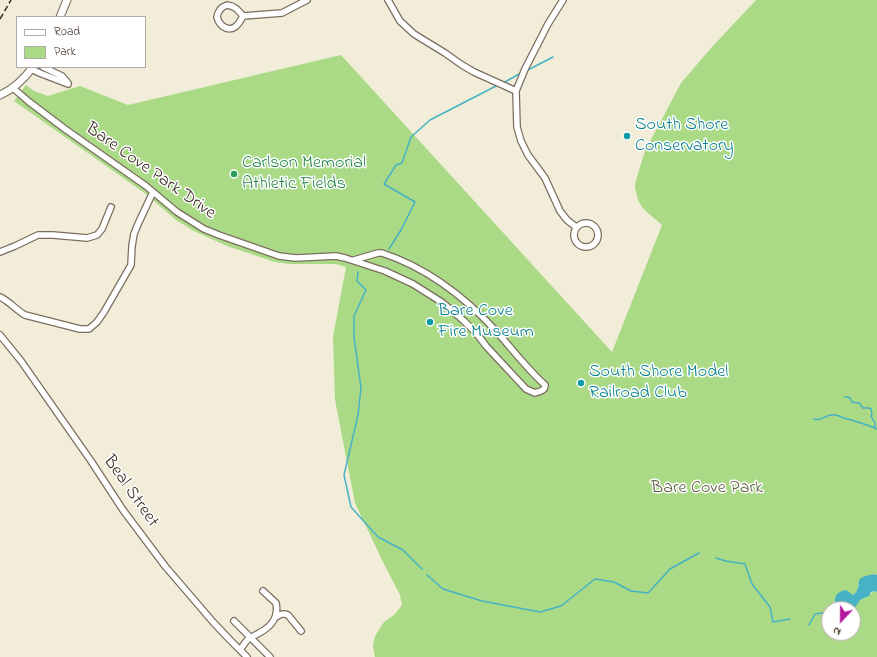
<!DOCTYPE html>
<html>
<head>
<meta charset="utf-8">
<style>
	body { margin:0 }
	#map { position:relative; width:877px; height:657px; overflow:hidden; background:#f1edd9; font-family:"Indie Flower",sans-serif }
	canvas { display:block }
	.legend { position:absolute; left:16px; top:16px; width:130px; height:52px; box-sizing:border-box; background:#fff; border:1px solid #b1aaa5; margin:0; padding:5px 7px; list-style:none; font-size:12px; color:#3b2a1e }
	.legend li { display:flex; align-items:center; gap:8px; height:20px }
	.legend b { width:20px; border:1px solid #b1aaa5 }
	.north { position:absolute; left:821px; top:601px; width:40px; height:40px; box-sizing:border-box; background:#fff; border:1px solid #b1aaa5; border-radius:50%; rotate:202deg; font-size:11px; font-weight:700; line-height:16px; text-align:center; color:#3b2a1e }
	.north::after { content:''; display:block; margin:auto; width:14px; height:18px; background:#b5179e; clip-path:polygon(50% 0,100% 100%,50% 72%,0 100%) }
</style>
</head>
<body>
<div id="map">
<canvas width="877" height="657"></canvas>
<ul class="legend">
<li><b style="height:5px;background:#fff"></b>Road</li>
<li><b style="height:11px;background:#abda87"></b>Park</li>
</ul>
<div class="north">N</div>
</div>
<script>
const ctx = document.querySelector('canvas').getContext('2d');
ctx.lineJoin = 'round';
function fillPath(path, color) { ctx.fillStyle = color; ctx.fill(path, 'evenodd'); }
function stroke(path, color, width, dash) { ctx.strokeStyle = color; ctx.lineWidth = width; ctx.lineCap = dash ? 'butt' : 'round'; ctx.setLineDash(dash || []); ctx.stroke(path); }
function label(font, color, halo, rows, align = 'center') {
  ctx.font = font + ' "Indie Flower",sans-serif'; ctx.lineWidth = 3; ctx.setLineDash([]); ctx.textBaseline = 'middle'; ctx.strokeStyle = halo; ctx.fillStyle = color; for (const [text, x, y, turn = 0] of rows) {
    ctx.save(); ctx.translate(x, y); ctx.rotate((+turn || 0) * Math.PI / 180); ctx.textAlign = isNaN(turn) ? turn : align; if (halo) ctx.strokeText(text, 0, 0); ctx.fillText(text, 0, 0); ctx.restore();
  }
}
fillPath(new Path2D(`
	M756,0H877V575L874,574L858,584C859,589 857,592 853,595L834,601V609H829V633H853V609H839L840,605C849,603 859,601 867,597C870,595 871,592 875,591L877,592V657H375L373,646L375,636L384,622L395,614L402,605L400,595L382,560L355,503L335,400L333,337L346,267L336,264H289L275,262L227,246L194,231L176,220L146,194L14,101L26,85L34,91L48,96L80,86L128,105L341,55L612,352L662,225L648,213L642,207L638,200L635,187L636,180L645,151L681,83L712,47Z`), '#abda87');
fillPath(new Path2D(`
	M874,574L877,575V592L875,591L871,592L869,596L860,600L855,608C849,609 846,608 843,604L840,605L839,609H834C835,599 834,592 846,590L853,595C862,588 856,582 861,578C864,576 870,575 874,574Z`), '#46b2c4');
stroke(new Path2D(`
	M526,71L553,57
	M503,83L521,73
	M389,249L401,230L415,202L384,184L396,165L402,163L411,137L430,120L498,85
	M358,272L357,281L366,290L354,316V337L361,388L358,415L344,475L351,507L378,537L403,550L422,569
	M845,397H848L850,398L852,402L859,403L863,408H869L871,409L872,414L871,416L875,423V428
	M814,419C822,422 827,413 835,415C838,415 841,417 844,418C855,421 866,424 877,429
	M716,558L726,561L745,564L752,584L770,607L773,622L790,619
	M427,575L443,589L482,601L540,612L561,606L595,579L614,582L631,591L648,593L670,569L699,553
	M809,625L815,614L822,613L829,619`), '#46b2c4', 1.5);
const minor = new Path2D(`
	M388,0L400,21L414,34L445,53L462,65L474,72L516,91
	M563,0L548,24L525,69L516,91L517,127L521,141L528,155L545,178L560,211L567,220L576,227
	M227,5C235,6 238,10 243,16C241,20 239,24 235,27C227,32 219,25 217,17C218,11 221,7 227,5Z
	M243,16L282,13L307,0
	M43,67L62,76L68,83
	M31,69L42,74L68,84
	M13,88L28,101L65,129L146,186L177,212L204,229L219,235L279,256L296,258L336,256L345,258L385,271L413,284L443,303L464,321L477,334L486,346L526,389L535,393C540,391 545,391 545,385C527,369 513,350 497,332C465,297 428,268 382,253H378L354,260
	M574 235a12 12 0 1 1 24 0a12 12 0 1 1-24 0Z
	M0,252L15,246L38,235H53L87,238L97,235L102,229L111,207
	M0,297C9,301 16,310 25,315L80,329H89L97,322L104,312L131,265L132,246L134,234L138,224L153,192
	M0,335L21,361L91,461L123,510L165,566L213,622L230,640L247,657
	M276,617C281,614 283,613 288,615L301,631
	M234,621L270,657
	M240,650C243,646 246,640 250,638C253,636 256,635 259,633C271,627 279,617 276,603L263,591`);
const major = new Path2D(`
	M60,17L67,0
	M0,95C14,89 24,79 33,67`);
stroke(minor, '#7b6e5f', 8);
stroke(major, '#7b6e5f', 9);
stroke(minor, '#fff', 5.5);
stroke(major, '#fff', 7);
stroke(new Path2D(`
	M0,19L11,0`), '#3b2a1e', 1.5, [6, 3]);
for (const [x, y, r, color] of [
	[627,136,4,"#0f9aa8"],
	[234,174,4,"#2e9e5b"],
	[430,322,4,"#0f9aa8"],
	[581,383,4,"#0f9aa8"]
]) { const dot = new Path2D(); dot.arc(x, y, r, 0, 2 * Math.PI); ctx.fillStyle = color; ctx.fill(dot); stroke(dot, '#fff', 1.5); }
label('18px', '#0d838f', '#fff', [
	["South Shore",635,126],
	["Conservatory",635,147],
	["Bare Cove",438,312],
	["Fire Museum",438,333],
	["South Shore Model",589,373],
	["Railroad Club",589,394]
], 'left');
label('18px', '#27864d', '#fff', [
	["Carlson Memorial",242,164],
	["Athletic Fields",242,185]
], 'left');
label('18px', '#3b2a1e', '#fff', [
	["Bare Cove Park Drive",150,172,35],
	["Beal Street",130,492,55]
]);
label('18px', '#5d5f3e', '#fff', [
	["Bare Cove Park",707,489]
]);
</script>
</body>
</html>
